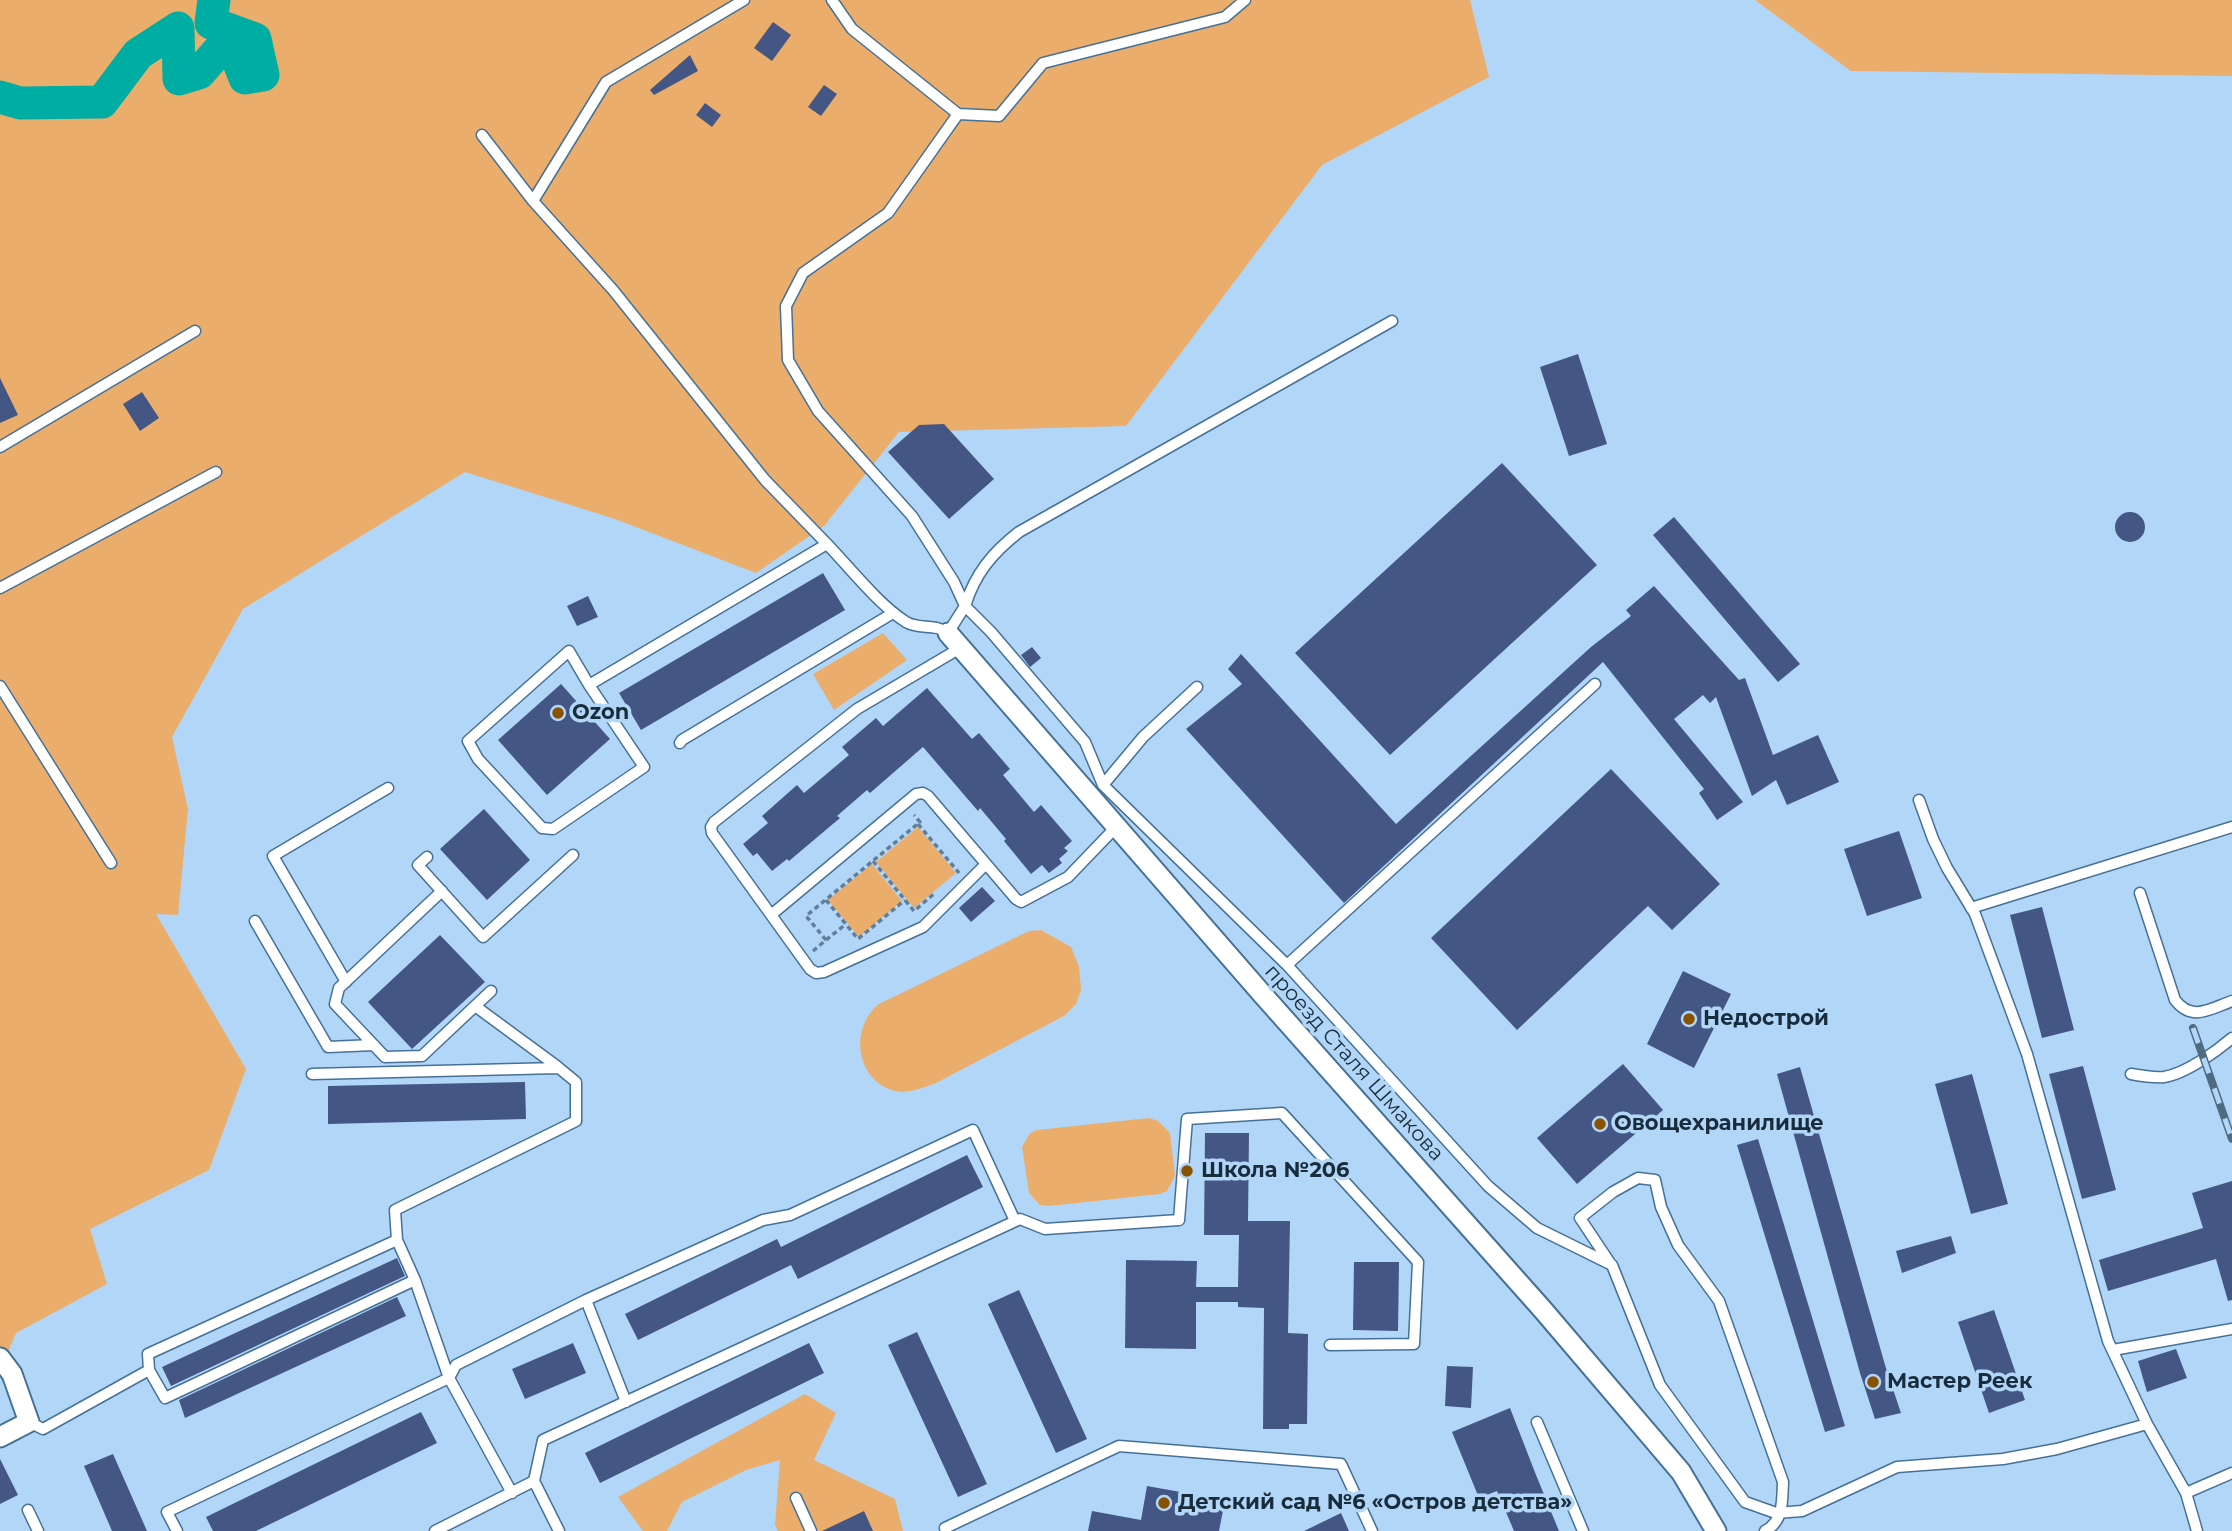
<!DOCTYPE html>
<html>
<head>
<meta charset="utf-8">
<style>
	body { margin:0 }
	canvas { display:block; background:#b1d6f8 }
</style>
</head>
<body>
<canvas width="2232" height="1531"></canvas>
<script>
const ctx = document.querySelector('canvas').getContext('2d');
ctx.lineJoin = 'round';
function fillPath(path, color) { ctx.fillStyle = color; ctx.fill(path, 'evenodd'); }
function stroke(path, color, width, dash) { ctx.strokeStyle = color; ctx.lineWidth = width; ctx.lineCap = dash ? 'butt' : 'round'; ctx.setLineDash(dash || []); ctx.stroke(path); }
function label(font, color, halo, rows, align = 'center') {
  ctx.font = font + ' Montserrat,sans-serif'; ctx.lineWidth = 7; ctx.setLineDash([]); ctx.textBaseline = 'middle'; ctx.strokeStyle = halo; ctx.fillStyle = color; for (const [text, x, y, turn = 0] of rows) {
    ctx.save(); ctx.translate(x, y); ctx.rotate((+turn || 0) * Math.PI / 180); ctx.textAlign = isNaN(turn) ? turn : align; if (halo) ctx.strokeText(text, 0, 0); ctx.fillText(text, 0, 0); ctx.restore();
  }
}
fillPath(new Path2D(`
	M0,0H1470L1489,77L1322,165L1126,426L899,432L824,526L756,573L615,519L465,472L243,609L172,737L188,809L178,915L156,914L246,1069L209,1170L90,1229L107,1284L16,1333L0,1371Z
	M1755,0H2232V76L1851,71Z
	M883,633L907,660L834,710L813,674Z
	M918,827L956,873L914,908L876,862Z
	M872,864L902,901L859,937L828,900Z
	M1041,930L1071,947L1079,967L1081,990L1076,1004L1064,1016L936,1083C922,1088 906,1095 892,1090C855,1078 850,1027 879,1004L1029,931Z
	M1149,1118L1158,1121L1170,1133L1175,1176L1167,1191L1160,1194L1049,1206L1040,1205L1029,1193L1022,1147L1030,1133L1037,1130Z
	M805,1394L836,1413L814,1460L895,1499L903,1531H778L775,1525L780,1460L746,1470L682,1502L667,1531H643L618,1497Z`), '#ebad6c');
stroke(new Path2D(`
	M0,97L20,103L102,102L138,54L178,28L179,79L199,73L221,48L236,55L245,78L263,75L255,39L211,23L214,0`), '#00ada2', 33);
fillPath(new Path2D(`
	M773,22L791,35L772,61L754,48Z
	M690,55L698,71L654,95L650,90Z
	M824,85L837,94L821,116L808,107Z
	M705,103L721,115L712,127L696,115Z
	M1578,354L1607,444L1569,456L1540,367Z
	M0,378L18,415L0,423Z
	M142,392L159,418L140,431L123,404Z
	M944,424L994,479L949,519L888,452L919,425Z
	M1502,463L1597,565L1390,755L1295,653Z
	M2115 527a15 15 0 1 1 30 0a15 15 0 1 1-30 0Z
	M1674,517L1800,664L1778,682L1653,535Z
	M823,573L845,610L641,730L619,693Z
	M1654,586L1739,680L1745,678L1773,755L1818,735L1839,782L1787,805L1776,780L1752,796L1716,697L1710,703L1703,695L1674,719L1743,802L1717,820L1699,793L1704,789L1603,662L1344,903L1186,729L1242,684L1228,669L1241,654L1396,824L1591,647L1631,616L1626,610Z
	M588,596L598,617L577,626L567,606Z
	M1032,647L1041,658L1030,667L1021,655Z
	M561,684L610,739L547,795L498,740Z
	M927,688L972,739L979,733L1010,769L1003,775L1034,812L1041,805L1072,841L1064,848L1068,851L1059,859L1062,863L1049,873L1042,865L1031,874L1004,841L1006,839L980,808L978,811L923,747L870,793L867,790L837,816L840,818L789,861L787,859L772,871L757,853L753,856L743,844L768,823L762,816L797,785L804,793L849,755L842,747L876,718L883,726Z
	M1611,769L1720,884L1672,930L1648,906L1517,1030L1431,938Z
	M484,809L530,860L487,900L440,849Z
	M1899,831L1922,898L1867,916L1844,849Z
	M982,887L995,901L971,922L959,908Z
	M2042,907L2074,1030L2042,1038L2010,915Z
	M440,935L485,982L412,1049L368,1002Z
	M1683,971L1731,994L1694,1068L1647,1044Z
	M1623,1064L1663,1110L1577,1184L1537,1138Z
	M2083,1066L2116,1190L2082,1199L2049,1074Z
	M1800,1067L1885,1365L1901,1413L1875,1419L1860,1373L1777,1074Z
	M1972,1074L2008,1204L1971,1214L1935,1084Z
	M525,1082L526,1119L328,1124V1086Z
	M1205,1133H1249L1248,1221H1290L1288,1333L1308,1334L1307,1424H1289V1429H1263L1264,1308L1238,1307V1302H1196V1349L1125,1348L1126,1260L1197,1261L1196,1287H1238L1239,1235H1204Z
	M1758,1139L1845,1426L1825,1432L1737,1145Z
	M967,1155L983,1187L798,1279L791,1265L638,1340L625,1314L777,1239L781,1247Z
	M2232,1181V1300L2228,1301L2216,1259L2108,1291L2099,1260L2203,1228L2192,1193Z
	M1951,1236L1956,1253L1902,1273L1896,1251Z
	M397,1258L405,1276L171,1386L162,1367Z
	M1354,1262H1399L1398,1331L1353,1330Z
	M1019,1290L1087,1439L1056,1453L988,1304Z
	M397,1297L406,1316L185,1418L179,1400Z
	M1994,1310L2025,1400L1989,1413L1958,1322Z
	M917,1332L987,1484L958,1497L888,1345Z
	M573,1343L586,1373L525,1399L512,1369Z
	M809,1343L824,1373L600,1483L585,1453Z
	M2176,1349L2187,1378L2147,1392L2138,1361Z
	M1447,1366L1473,1367L1471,1408L1445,1406Z
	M1510,1408L1536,1475L1559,1531H1514L1497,1491L1479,1498L1452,1432Z
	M421,1412L437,1443L256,1531H213L206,1517Z
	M113,1454L147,1531H112L84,1466Z
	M0,1459L18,1495L0,1504Z
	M1147,1486L1225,1500L1219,1531H1088L1092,1511L1141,1520Z
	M864,1511L873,1531H822Z
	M1341,1513L1349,1531H1304Z`), '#445684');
const lane = new Path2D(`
	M832,0L852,29L958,114L999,116L1043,63L1225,17L1245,0
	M482,135L533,201L613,290L765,480L827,544
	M533,201L606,82L744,0
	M1392,321L1019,532C992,553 975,574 965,606L991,632L1085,742L1103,785L1287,965L1488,1186L1537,1228L1612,1265L1660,1385L1745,1502L1776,1513L1802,1511L1897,1467L2003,1459L2057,1449L2147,1424
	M0,447L195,331
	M0,588L216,472
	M962,647L857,709L714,822L711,827L712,833L810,969L816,973L824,972L923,927L986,864
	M589,685L569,651L468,741L478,759L542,828L553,829L644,767L589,685L827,544C850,568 879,605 906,622C919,630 935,623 948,633L965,606L954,582L912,516L818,411L788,360L786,306L803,273L888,213L958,114
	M0,686L111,863
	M680,743L682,740L893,613
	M1103,785L1143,737L1197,687
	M1919,800L1933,839L1947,868L1975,914L2027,1054L2108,1341L2147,1424L2186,1493L2197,1531
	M427,857L418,865L483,937L573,855
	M442,891L339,988L335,1004L385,1057L422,1056L491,991
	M2140,893L2175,1000C2192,1022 2210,1009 2232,1001
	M1971,908L2232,827
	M771,915L916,794L923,793L928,796L1016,899L1021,902L1068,877L1117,826
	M255,921L328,1047L374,1045
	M1287,965L1595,684
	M346,982L273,856L388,788
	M475,1006L558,1067
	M312,1074L559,1068L576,1082V1121L395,1210L397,1240L415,1280L449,1378L512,1493
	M2131,1074C2142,1076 2153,1078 2164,1077C2185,1074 2217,1051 2232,1038
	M1610,1263L1580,1218L1613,1192L1638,1178L1655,1180L1661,1207L1678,1245L1719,1301L1783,1482C1782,1501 1784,1521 1765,1531
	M586,1300L626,1402
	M2113,1350L2232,1329
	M149,1370L165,1398L415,1280
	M29,1422L43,1429L149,1370L148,1354L397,1240
	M1537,1422L1583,1531
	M534,1481L559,1531
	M2186,1493L2232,1473
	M796,1498L811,1531
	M28,1510L38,1531
	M177,1531L167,1512L449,1378L456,1365L586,1300L763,1220L790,1215L973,1130L1015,1221
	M435,1531L534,1481L543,1440L1020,1219L1045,1229L1179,1220L1187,1119L1282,1113L1418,1262L1414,1344L1330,1345
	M946,1531L945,1528L1119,1446L1341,1464L1372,1531`);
const street = new Path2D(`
	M948,633L1263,995L1543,1310L1681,1472L1716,1531
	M0,1358L12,1374L29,1422L0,1437`);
stroke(lane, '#467197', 13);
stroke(street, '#467197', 23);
stroke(new Path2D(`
	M918,824L959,873
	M873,861L914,911L935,893
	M826,900L858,939L905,900
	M826,940L846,924
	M813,951L826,940L806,916L920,822L914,815`), '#637e97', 3.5, [5, 3.5]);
stroke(lane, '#fff', 10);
stroke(street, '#fff', 19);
const rail = new Path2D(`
	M2193,1028L2232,1139`);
stroke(rail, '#506a80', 8);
stroke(rail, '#b1d6f8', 5, [16]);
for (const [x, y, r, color] of [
	[558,713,7,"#885201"],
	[1689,1019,7,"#885201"],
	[1600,1124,7,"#885201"],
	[1187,1171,7,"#885201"],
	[1873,1382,7,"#885201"],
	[1164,1503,7,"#885201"]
]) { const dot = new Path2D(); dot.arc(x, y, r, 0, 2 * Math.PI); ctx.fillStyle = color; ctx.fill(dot); stroke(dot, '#b1d6f8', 2.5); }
label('bold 21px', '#192c3c', '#b1d6f8', [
	["Ozon",572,713],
	["Недострой",1703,1019],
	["Овощехранилище",1614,1124],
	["Школа №206",1201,1171],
	["Мастер Реек",1887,1382],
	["Детский сад №6 «Остров детства»",1178,1503]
], 'left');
label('21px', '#192c3c', '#b1d6f8', [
	["проезд Сталя Шмакова",1354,1063,48]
]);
</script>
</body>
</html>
